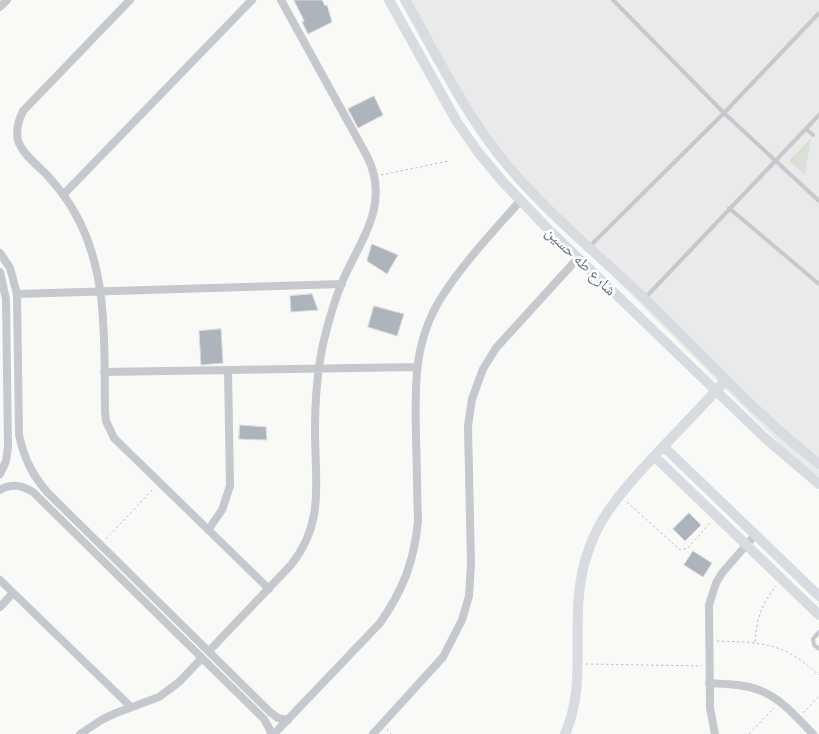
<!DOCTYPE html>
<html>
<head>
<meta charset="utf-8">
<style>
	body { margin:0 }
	canvas { display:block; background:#f9f9f7 }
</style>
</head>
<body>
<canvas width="819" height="734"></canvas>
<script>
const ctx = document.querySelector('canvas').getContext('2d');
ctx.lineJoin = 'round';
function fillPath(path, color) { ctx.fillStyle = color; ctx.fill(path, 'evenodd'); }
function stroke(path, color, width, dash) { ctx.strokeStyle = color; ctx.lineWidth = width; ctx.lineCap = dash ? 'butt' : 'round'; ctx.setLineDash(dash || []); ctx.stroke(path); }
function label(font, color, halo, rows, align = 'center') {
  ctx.font = font + ' "Exo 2","Noto Naskh Arabic",sans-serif'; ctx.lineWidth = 5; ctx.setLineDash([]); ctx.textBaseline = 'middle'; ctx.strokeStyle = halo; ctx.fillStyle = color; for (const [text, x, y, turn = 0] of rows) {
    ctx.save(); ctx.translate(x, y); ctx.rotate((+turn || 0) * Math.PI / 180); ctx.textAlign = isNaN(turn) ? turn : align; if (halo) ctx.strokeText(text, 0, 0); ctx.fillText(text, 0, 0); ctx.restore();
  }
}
fillPath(new Path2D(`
	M400,0H819V477L793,457L509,172Z`), '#eaeaea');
fillPath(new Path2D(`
	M811,138L805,175L789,161Z`), '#dae0d8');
const building = new Path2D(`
	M294,0H322L325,6L327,5L332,22L308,34L302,22L304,21Z
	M374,96L383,115L358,128L348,109Z
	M372,244L398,255L387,274L367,261Z
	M312,294L318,310L291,312L290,296Z
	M374,306L404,314L397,336L368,327Z
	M221,329L223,363L201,365L199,331Z
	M240,425L266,427L267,440L239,439Z
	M689,513L701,525L685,541L673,529Z
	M693,551L712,563L703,577L684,565Z`);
fillPath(building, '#aeb4bb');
stroke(building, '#dbdbd9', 1);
stroke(new Path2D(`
	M381,175L449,161
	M627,502L680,550L688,548L710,523
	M106,539L153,489
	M717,641C740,642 765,641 787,652C799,658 809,667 819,675
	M755,642C757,618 761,605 776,586
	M586,664L702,666
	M803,713L819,696
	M387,729L391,734
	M749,734L774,708`), '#bdbfc2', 1, [2.5, 2.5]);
stroke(new Path2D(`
	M613,0L724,113L819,201
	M806,129L813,135
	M729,208L819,284
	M589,247L724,113L819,13
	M645,298L819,115
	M819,632L813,639L814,645L819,649`), '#c5c8cc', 4);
stroke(new Path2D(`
	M130,0L23,111C7,144 26,154 47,175C58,187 68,200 76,215C109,274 104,346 105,412L106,421L114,438L269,589
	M0,7L7,0
	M63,195L252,0
	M0,253L10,268L17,294L19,435C24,458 32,475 48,493L270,712L278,718L288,720
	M0,272L6,299L8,447L6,461L0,474
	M17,294L342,284
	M104,372L417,367
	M0,490C11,483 22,485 33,492L264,719L269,728L271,734
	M208,530L222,510L230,486L228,370
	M0,580L131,707
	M0,607L13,593
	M209,651L291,565C325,522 315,482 315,431C315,401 317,372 323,344C328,323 334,302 342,282C361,239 390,205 368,158L281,0
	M709,683C726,684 743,684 759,690C781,698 797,718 813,734
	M80,734L103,719L116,713L159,697L179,682L202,658
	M274,734L380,623C403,590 414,562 418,521C417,494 417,466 416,438C415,387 413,343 441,298C463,263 493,232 520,201
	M373,734L443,657L462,620L469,596L471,564L468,426L472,399L483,369L496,348L578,258
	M715,734L710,708L709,605L716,583L722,573L755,535`), '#c5c8cc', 8);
stroke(new Path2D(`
	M389,0L457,122L478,152L502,181L546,227L765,438L819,484
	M405,0C435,52 462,108 499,155C541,208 594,251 644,298C702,354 755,414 819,464
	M664,447L819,596
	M654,456L819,615
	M565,734C585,689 574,642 579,595C585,529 616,498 658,452C681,428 704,404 726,380`), '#d8dbdf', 10);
label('16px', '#6a7587', '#fff', [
	["شارع طه حسين",581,261,44]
]);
</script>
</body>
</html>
